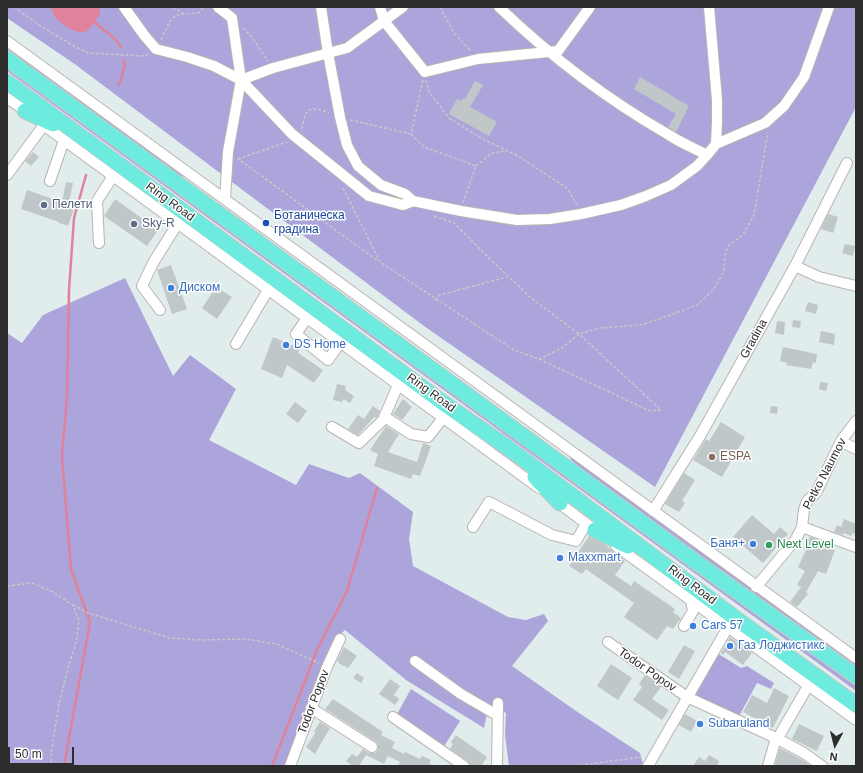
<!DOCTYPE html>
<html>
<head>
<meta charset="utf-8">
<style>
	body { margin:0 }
	#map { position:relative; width:863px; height:773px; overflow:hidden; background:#e1ecec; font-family:Arial,sans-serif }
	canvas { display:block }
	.frame { position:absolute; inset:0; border:8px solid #2d2d2d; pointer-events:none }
	.north { position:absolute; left:815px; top:725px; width:40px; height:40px; -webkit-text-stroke:3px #fff; paint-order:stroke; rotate:187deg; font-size:11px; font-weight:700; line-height:16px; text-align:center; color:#2d2d2d }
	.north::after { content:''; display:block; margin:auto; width:14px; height:18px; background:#2d2d2d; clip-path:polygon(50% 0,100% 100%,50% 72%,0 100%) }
	.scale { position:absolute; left:8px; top:747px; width:66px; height:18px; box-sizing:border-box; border:2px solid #2d2d2d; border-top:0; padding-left:5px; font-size:12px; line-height:14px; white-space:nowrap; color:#2d2d2d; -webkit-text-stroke:3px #fff; paint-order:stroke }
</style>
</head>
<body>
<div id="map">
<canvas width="863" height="773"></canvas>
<div class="frame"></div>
<div class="north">N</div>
<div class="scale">50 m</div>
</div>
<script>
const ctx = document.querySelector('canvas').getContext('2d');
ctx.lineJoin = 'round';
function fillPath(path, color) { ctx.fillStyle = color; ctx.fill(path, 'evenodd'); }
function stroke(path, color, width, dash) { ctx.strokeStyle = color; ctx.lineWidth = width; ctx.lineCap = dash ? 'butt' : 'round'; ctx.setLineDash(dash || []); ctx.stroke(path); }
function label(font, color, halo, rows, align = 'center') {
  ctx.font = font + ' Arial,sans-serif'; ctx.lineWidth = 3; ctx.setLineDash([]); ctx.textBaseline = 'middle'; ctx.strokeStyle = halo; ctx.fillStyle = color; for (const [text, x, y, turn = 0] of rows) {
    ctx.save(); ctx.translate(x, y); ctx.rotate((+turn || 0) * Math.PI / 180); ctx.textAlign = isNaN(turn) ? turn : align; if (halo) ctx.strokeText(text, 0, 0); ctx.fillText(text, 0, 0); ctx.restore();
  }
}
fillPath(new Path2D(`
	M7,7H856V107L655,487L424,326L76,65L7,18Z
	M7,45L185,174L182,177L7,49Z
	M7,68L856,686V691L7,71Z
	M125,278L173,376L190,355L236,389L209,440L296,485L309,464L349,478L360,473L413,512L409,539L413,566L508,617L526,620L544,614L548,621L512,666L576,711L640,753L643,764L642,766H509L505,735L506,713L489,704L484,728L406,680L345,630L334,640L287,766H7V333L22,343L43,315Z
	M572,457L856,664V669L585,472L570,459Z
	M717,653L741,668L747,666L774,683L771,689L757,683L738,718L692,696Z
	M411,689L460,721L443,748L396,716Z`), '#aba5dc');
fillPath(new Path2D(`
	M50,7H100C101,14 98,18 93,24C91,26 89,29 87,31C77,36 60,23 54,16C53,13 52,10 50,7Z`), '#e0829b');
stroke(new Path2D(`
	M93,21L115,39L121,47
	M119,85L125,65L124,60
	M64,766L90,622L71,569L62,456L67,397L69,290L74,218L86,175
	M272,766L317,650L347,591L377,488`), '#e0829b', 2.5);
fillPath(new Path2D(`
	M640,77L689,106L676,132L668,127L676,114L634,89Z
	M475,81L483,85L470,107L497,122L489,136L449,114L457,99L461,101L463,98L465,99Z
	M33,152L39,157L31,166L25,161Z
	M66,182L73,183L68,207L74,209L68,226L59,223V222L21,209L27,190L62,202Z
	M115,199L158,230L147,246L104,216Z
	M828,214L838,217L833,233L821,229Z
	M845,244L855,246L853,256L842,253Z
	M171,265L187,309L172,314L157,270Z
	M216,287L232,297L217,319L202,308Z
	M808,302L818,305L816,314L805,311Z
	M793,320L801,321L800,328L792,327Z
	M777,321L785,322L784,335L775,333Z
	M821,331L835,334L834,345L819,342Z
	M273,337L300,348L298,353L323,370L314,383L287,365L282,378L261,369Z
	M783,347L817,354L816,363L813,362L811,369L786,365L787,363L780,361Z
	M820,382L828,383L826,391L819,389Z
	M337,384L346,386L345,390L354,396L350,403L343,399L342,402L333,400Z
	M403,399L412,407L402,420L393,414Z
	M295,402L307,411L298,423L286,414Z
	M373,406L380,411L378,416L376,418L374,417L358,435L348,429L358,415L364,419Z
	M771,406L778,407L777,414L770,413Z
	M721,422L745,437L722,477L693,460L706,439L709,441Z
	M386,426L399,434L388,452L417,462L423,443L431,446L420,476L413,474L411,479L374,466L378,454L370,450Z
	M684,473L695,480L682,501L685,503L679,512L665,504Z
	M752,515L774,534L780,527L788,534L763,563L733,537Z
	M844,519L856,524V530L855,534L853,533L851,536L844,533L843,535L834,532L837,525L841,527Z
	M589,536L604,544L625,561L615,575L631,586L634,581L675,609L673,612L681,618L673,629L667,626L657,640L624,617L634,603L586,569L582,574L569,566Z
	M811,537L822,541L821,544L835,550L826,574L818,571L806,592L808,594L797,607L790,602L801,587L797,585L805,571L798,567L806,550L803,549L808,538Z
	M730,637L752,653L743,665L725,652L723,655L721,653Z
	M684,645L695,651L679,679L668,672Z
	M344,647L357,656L348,668L338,663L339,662L337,661Z
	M611,664L632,678L618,700L597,686Z
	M357,673L364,678L361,683L353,678Z
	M645,675L661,687L652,699L669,710L662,720L633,700L642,687L639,684Z
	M390,679L400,686L394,695L399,699L395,705L379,694Z
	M774,688L789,696L773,728L743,712L752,695L767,703Z
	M333,699L383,732L381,735L395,742L392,748L404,754L405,752L420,759L422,756L431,760L429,763L435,766H398L400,762L388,756L384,764L366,755L359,766H353L346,761L352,754L357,757L363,749L369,753H375L378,750V744L376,742L325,709Z
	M685,714L697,721L691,732L679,725Z
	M320,722L330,728L315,754L306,747L316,732L314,731Z
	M799,724L824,736L817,751L792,739Z
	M456,735L487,757L481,766H470L468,761L450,749L453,744L451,742Z
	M780,748L801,759L811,766H780L775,764Z
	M709,755L719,761L717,766H693L699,757L705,761Z`), '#c0c7c8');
const minor = new Path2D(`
	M124,7L144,35L156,49L187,57L214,66L241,80L292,134L369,196L403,205L413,201L461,211L517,220L550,219L581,214L621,205L646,196L671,185L697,166L707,155L716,144L717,121V100L709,7
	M218,7L232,18L241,80L228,152L225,199
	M321,7L328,53L340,117L347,145L358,166L381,185L405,194L413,201
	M380,7L384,21L425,72L478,59L558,51L590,7
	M499,7C550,56 608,100 669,135C681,143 694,148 707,155
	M7,41L856,658
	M241,80L273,68L347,48L403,7
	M7,98L30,114
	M42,124L539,488
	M716,144L765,123L784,106L804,77L829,7
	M7,175L44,125
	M50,181L64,140
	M99,243L97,201L113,176
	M795,266L819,277L856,286
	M160,310L142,286L153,263L178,223
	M307,318L296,334L328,360L340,343
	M236,344L268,290
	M385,417L411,434L428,437L443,418
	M332,427L359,443L383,420L398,385
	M841,441L856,449
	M555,500L600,534
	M653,511L700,436L795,266L847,163
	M473,527L489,502L552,535L576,541L586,524
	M802,527L856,547
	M616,546L856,720
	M756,587L796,539L802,527L804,510L807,501L816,493L841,441L856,421
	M684,626L693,611L691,601
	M608,642L687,697L776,738L804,753L822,766
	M415,661L461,694L497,715
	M311,708L372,747
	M393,717L464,766
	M776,738L779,736L808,686
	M290,766L327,667L340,639
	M497,766L498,703
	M648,766L728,627
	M768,766L776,738`);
const highway = new Path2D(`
	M7,59L696,562L856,676
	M7,82L442,402L507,447L735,618L856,705
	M25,111L53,124
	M535,477L560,503
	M595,530L628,546`);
stroke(minor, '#bbb4b1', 12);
stroke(highway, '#c8c8c8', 17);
stroke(new Path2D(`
	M14,7L42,27L72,45L88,53L145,56L148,54
	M173,7L184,14
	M440,7L454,33L471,51
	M243,28L252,37L268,61
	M161,40C173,15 169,15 198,13L204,7
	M426,80L429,92L449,118L481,138L518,156L567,188L577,205
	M350,120L411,134L423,80
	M302,129C305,108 309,105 329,113
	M411,134L424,147L476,166L463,203
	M237,158L378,261
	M238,159L287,142
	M476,166L492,153L505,151
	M343,188L380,262L514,350L539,359L650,411L661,410L579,334L562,348L539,359
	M434,216L454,223L488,257L530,297L579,334L600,328L640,325L668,316L697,305L713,290L724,272L725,256L728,246L743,235L754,215L768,132
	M435,300L440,295L507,277
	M7,586L32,583L53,592L73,605L79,621L76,643L69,664L59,704L51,754V766
	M73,605L88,613L170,638L200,640L246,639L276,644L319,663
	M575,766L642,757`), '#c8c8c8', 1.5, [3, 2]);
stroke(minor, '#fff', 10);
stroke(highway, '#6debde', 15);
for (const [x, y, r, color] of [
	[44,205,4,"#5c6f8a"],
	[266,223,4,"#1a4fb4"],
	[134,224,4,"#5c6f8a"],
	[171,288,4,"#3f7fe0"],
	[286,345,4,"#3f7fe0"],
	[712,457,4,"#8d6e63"],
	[753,544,4,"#3f7fe0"],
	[769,545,4,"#2e9e5b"],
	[560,558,4,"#3f7fe0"],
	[693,626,4,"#3f7fe0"],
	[730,646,4,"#3f7fe0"],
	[700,724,4,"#3f7fe0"]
]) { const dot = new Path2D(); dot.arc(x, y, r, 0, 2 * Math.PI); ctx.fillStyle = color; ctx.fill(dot); stroke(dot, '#fff', 1.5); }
label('12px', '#2d2d2d', '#fff', [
	["Ring Road",170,202,36],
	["Gradina",754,339,-61],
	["Ring Road",431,393,36],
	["Petko Naumov",825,474,-62],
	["Ring Road",692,585,37],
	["Todor Popov",647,670,35],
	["Todor Popov",314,702,-69]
]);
label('12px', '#4e5e75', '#fff', [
	["Пелети",52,205],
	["Sky-R",142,224]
], 'left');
label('12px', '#164399', '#fff', [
	["Ботаническа",274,216],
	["градина",274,230]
], 'left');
label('12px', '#366cbe', '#fff', [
	["Диском",179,288],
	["DS Home",294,345],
	["Баня+",745,544,"right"],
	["Maxxmart",568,558],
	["Cars 57",701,626],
	["Газ Лоджистикс",738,646],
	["Subaruland",708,724]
], 'left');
label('12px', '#785e54', '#fff', [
	["ESPA",720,457]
], 'left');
label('12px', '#27864d', '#fff', [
	["Next Level",777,545]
], 'left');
</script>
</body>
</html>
